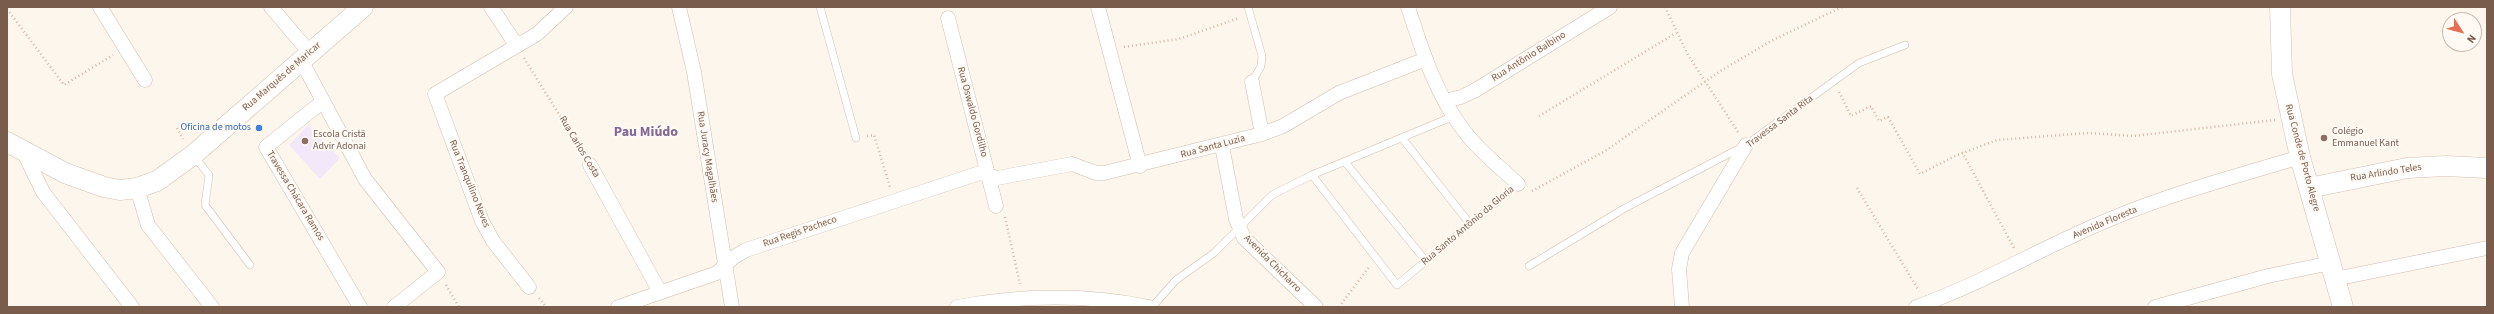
<!DOCTYPE html>
<html>
<head>
<meta charset="utf-8">
<style>
	body { margin:0 }
	#map { position:relative; width:2494px; height:314px; overflow:hidden; background:#fdf6ec; font-family:"Source Sans 3",sans-serif }
	canvas { display:block }
	.frame { position:absolute; inset:0; border:8px solid #7a5c4d; pointer-events:none }
	.north { position:absolute; left:2442px; top:12px; width:40px; height:40px; box-sizing:border-box; background:#fffaf3; border:1px solid #cabbb1; border-radius:50%; rotate:126deg; font-size:11px; font-weight:700; line-height:16px; text-align:center; color:#7a5c4d }
	.north::after { content:''; display:block; margin:auto; width:14px; height:18px; background:#e76f51; clip-path:polygon(50% 0,100% 100%,50% 72%,0 100%) }
</style>
</head>
<body>
<div id="map">
<canvas width="2494" height="314"></canvas>
<div class="frame"></div>
<div class="north">N</div>
</div>
<script>
const ctx = document.querySelector('canvas').getContext('2d');
ctx.lineJoin = 'round';
function fillPath(path, color) { ctx.fillStyle = color; ctx.fill(path, 'evenodd'); }
function stroke(path, color, width, dash) { ctx.strokeStyle = color; ctx.lineWidth = width; ctx.lineCap = dash ? 'butt' : 'round'; ctx.setLineDash(dash || []); ctx.stroke(path); }
function label(font, color, halo, rows, align = 'center') {
  ctx.font = font + ' "Source Sans 3",sans-serif'; ctx.lineWidth = 4; ctx.setLineDash([]); ctx.textBaseline = 'middle'; ctx.strokeStyle = halo; ctx.fillStyle = color; for (const [text, x, y, turn = 0] of rows) {
    ctx.save(); ctx.translate(x, y); ctx.rotate((+turn || 0) * Math.PI / 180); ctx.textAlign = isNaN(turn) ? turn : align; if (halo) ctx.strokeText(text, 0, 0); ctx.fillText(text, 0, 0); ctx.restore();
  }
}
fillPath(new Path2D(`
	M308,125L340,158L320,179L289,145Z`), '#f3e8fa');
const service = new Path2D(`
	M820,7L856,138
	M1248,7L1262,56L1261,66L1252,82
	M1402,138L1470,224
	M193,155L209,175L205,205L250,265
	M1345,162L1426,261
	M1312,175L1397,285L1518,184
	M1529,266L1625,208L1746,145L1859,63L1905,45
	M1152,307L1176,280L1214,253L1272,195L1312,175L1454,116`);
const minor = new Path2D(`
	M100,7L145,80
	M271,7L310,53
	M491,7L517,46
	M679,7L694,72L732,307
	M1098,7L1140,166
	M1408,7C1422,50 1436,96 1465,132C1480,152 1500,167 1518,184
	M948,18L996,206
	M301,60L365,179L438,272L394,307
	M1252,82L1262,134
	M1445,101L1461,97L1474,91L1610,7
	M322,102L266,147L360,307
	M1222,146L1236,219L1244,238L1316,307
	M24,153L43,192L132,307
	M590,165L660,292
	M137,188L148,225L212,307
	M2335,279L2487,248
	M529,287L493,241L482,221L435,94L537,34L566,7
	M618,307L717,273L734,257L746,250L980,173L997,178L1072,164L1096,173H1104L1262,134L1283,126L1339,93L1426,59
	M957,307C1021,295 1086,294 1149,307
	M1682,307L1679,269L1682,253L1746,145
	M1916,307C1984,283 2046,245 2113,218C2173,193 2237,176 2300,157
	M2155,307L2268,276L2331,263`);
const secondary = new Path2D(`
	M2280,7L2282,74L2300,157L2343,307
	M7,142L65,173L104,187L120,190L137,188L157,181L193,155L363,7
	M2309,188L2407,168L2446,166L2487,168`);
stroke(service, '#d1beb0', 8);
stroke(minor, '#d1beb0', 15);
stroke(secondary, '#d6c0b0', 21);
stroke(new Path2D(`
	M1665,7L1688,55L1738,132
	M7,9L64,85L113,55
	M1124,47L1179,39L1239,18
	M524,58L583,153
	M1839,92L1851,116L1871,106L1879,121L1888,117L1920,174L1955,156L1997,140L2087,133L2133,136L2275,120
	M1539,116L1676,33
	M177,128L183,139
	M867,136L874,135L890,187
	M1962,152L2014,248
	M1857,188L1919,291
	M1532,191L1605,151L1722,70L1771,41L1842,7
	M1005,217L1020,284
	M446,285L459,307
	M539,298L546,307
	M1339,307L1369,267`), '#d9b8a5', 2.5, [1, 3]);
stroke(service, '#fff', 7);
stroke(minor, '#fff', 14);
stroke(secondary, '#fff', 20);
for (const [x, y, r, color] of [
	[259,128,4,"#3f7fe0"],
	[2324,138,4,"#8d6e63"],
	[305,141,4,"#8d6e63"]
]) { const dot = new Path2D(); dot.arc(x, y, r, 0, 2 * Math.PI); ctx.fillStyle = color; ctx.fill(dot); stroke(dot, '#fffaf3', 1.5); }
label('10px', '#7a5c4d', '#fffaf3', [
	["Rua Antônio Balbino",1529,57,-32],
	["Rua Marquês de Maricar",282,77,-41],
	["Rua Oswaldo Gordilho",972,112,75],
	["Travessa Santa Rita",1780,122,-37],
	["Rua Carlos Costa",579,147,59],
	["Rua Santa Luzia",1213,147,-15],
	["Rua Juracy Magalhães",707,157,81],
	["Rua Conde de Porto Alegre",2302,158,75],
	["Rua Arlindo Teles",2386,173,-9],
	["Rua Tranquilino Neves",469,184,68],
	["Travessa Chácara Ramos",295,196,59],
	["Avenida Floresta",2105,223,-23],
	["Rua Santo Antônio da Gloria",1468,226,-40],
	["Rua Regis Pacheco",800,232,-19],
	["Avenida Chicharro",1272,264,45]
]);
label('10px', '#366cbe', '#fffaf3', [
	["Oficina de motos",251,128]
], 'right');
label('10px', '#785e54', '#fffaf3', [
	["Colégio",2332,132],
	["Emmanuel Kant",2332,144],
	["Escola Cristã",313,135],
	["Advir Adonai",313,147]
], 'left');
label('bold 14px', '#846695', '#fffaf3', [
	["Pau Miúdo",646,133]
]);
</script>
</body>
</html>
